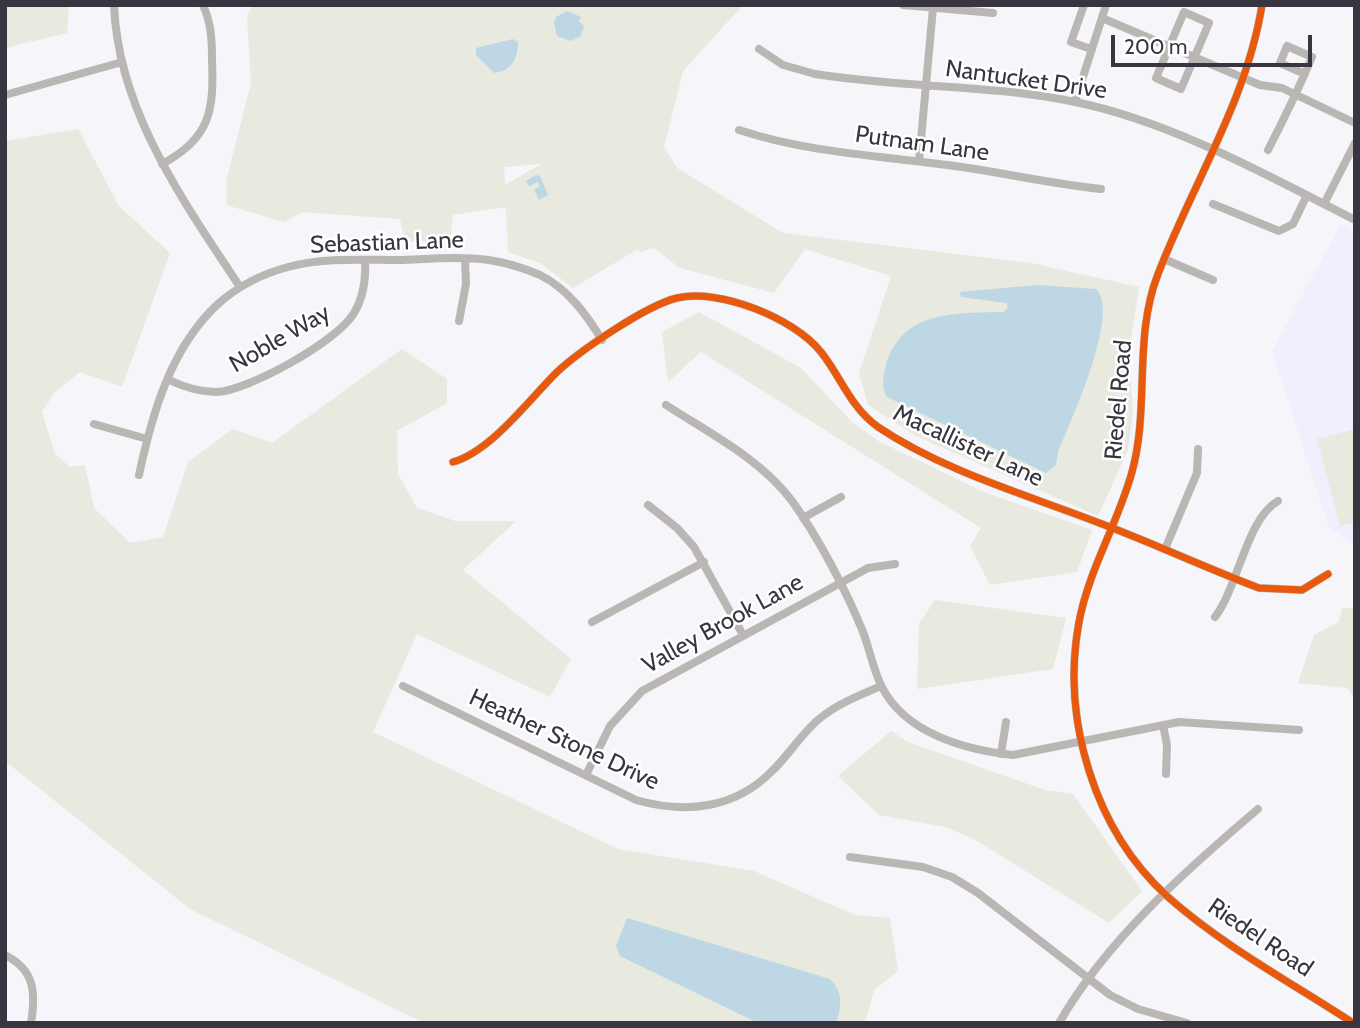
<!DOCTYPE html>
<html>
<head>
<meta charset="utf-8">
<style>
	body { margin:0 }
	#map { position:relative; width:1360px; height:1028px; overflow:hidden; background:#f5f5fa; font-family:Cabin,sans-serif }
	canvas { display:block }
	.frame { position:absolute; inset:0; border:7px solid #383540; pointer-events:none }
	.scale { position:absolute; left:1111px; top:35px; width:201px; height:32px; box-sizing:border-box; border:4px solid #383540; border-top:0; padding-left:9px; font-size:21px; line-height:24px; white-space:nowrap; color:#383540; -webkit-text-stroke:5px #fff; paint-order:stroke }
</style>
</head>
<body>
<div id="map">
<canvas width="1360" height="1028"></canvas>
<div class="frame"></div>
<div class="scale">200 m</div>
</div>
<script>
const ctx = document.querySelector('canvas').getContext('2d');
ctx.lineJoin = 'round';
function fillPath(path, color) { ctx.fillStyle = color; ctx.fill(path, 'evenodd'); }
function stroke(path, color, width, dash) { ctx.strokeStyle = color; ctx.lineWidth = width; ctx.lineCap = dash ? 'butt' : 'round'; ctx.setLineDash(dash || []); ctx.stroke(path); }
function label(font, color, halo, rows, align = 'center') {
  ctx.font = font + ' Cabin,sans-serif'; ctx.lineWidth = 5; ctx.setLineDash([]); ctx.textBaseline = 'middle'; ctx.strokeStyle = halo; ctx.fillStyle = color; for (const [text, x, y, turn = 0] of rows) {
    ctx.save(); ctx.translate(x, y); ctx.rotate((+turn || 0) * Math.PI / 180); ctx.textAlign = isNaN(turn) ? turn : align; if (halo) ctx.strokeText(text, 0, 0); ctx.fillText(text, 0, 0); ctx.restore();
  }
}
fillPath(new Path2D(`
	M1341,224L1355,231V546L1329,527L1272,351Z`), '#f1eefd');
fillPath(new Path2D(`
	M5,5H69L67,33L5,48Z
	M252,5H743L683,71L664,147L677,168L783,233L1031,263L1139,287L1129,352L1133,414L1128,450L1098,516L916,436L868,405L859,373L891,276L805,249L774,293L680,268L654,248L640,252L638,249L573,288L540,263L508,252L506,207L453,215L450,241H405L400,219L303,212L284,222L226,205L227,178L251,83L247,16ZM541,164L505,185L504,167Z
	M78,129L119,206L170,253L122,387L80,372L55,392L42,412L55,454L70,467L85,465L94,508L130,543L163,537L188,462L233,429L272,443L402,349L447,379V403L397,431L398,474L417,508L455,521H516L463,570L571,659L550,697L417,634L373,732L618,849L754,871L855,915L890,918L898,971L874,990L865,1023H424L190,909L5,761V141Z
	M699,312L801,368L852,422L880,442L984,492L1092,530L1077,572L990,585L970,546L981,528L701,352L668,382L662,332Z
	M1355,429V523L1340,526L1317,439Z
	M935,600L1066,618L1053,669L917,689L919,624Z
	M1342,608H1355V699L1347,688L1298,683L1314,635L1339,622Z
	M891,731L908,742L1045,790L1073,794L1142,891L1109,923L974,839L945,827L879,815L838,776Z`), '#e8e9df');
fillPath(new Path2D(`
	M567,11L581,17L579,21L584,26L581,36L571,41L557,36L554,23L556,17Z
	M513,39L518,42C518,59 511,71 494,73L476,55V48Z
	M536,175L540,176L548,195L539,200L534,190L540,186L538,182L529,186L526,181Z
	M1036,285L1096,289C1121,313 1070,422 1058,452L1056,465L1046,473L887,397C881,387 883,377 886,365C902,310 955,313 1004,312L1008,307L1006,303L961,297L960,292Z
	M627,918L830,979C843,992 842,1006 836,1023H758L620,956L616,946Z`), '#bdd7e4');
stroke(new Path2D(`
	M114,5C118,111 184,202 240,287
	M903,5L993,13
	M1084,5L1071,42L1091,49
	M1262,5C1247,100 1192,185 1158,274C1133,338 1150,407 1132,472C1118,523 1089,569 1079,622C1061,719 1094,830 1168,897C1223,946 1292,983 1353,1023
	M1184,12L1209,23L1181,89L1156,78Z
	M1102,18L1260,85L1282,88L1355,123
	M759,49L783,65L815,74C900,88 989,84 1075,102C1170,121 1269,176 1355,220
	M5,95L122,62
	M1075,102L1106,5
	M739,130C812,154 887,156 962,167C1009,174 1054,184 1101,189
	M1268,150C1284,119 1299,88 1312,57L1287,46L1280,63L1305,74
	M919,161L933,8
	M162,164C211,138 214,110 212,59C212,39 211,23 203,5
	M1213,204L1279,231L1293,224L1307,195
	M1324,204L1355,143
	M1164,259L1213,280
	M459,321L466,284L465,259
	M169,380C184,387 198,392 216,392C248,391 338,341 354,313C364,297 366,279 365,260
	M666,405C709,433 761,459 792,501C817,535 847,592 863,632C870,650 873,670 882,687C905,733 965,750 1013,755L1179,722L1299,730
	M94,424L147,439
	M453,462C491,451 528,401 556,373C579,351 647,305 677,298C719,288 794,318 821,352C841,377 850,407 878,427C945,472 1028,495 1102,524C1155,544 1206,568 1259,588L1302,590L1328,574
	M139,475C152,414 171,347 218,304C238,286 262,274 288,267C324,257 363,260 399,260C429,259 460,256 489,260C507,263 524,268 540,275C568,289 586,314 602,340
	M648,505L677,528L694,547L743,635
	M803,518L841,497
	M1165,549L1197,473L1198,449
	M1215,617C1238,587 1247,518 1278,501
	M592,622L704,562
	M403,686L636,800C685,814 735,809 772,771C789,755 801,734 819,719C837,704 860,695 881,686
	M1163,725L1167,745L1166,774
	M1001,754L1006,722
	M586,775L610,726L642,691L868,568L895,564
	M850,857L923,867L952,877L978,893L1110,995L1138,1009L1187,1023
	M5,955C35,970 36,993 31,1023
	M1059,1023C1106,941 1186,870 1258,809`), '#bab6b4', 8);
stroke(new Path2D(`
	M1262,5C1247,100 1192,185 1158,274C1133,338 1150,407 1132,472C1118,523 1089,569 1079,622C1061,719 1094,830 1168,897C1223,946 1292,983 1353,1023
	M453,462C491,451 528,401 556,373C579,351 647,305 677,298C719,288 794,318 821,352C841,377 850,407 878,427C945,472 1028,495 1102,524C1155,544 1206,568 1259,588L1302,590L1328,574`), '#e8590c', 7);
label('24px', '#383540', '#fff', [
	["Nantucket Drive",1026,80,8],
	["Putnam Lane",922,144,8],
	["Sebastian Lane",387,243,-2],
	["Noble Way",280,339,-30],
	["Riedel Road",1119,400,-85],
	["Macallister Lane",968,446,25],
	["Valley Brook Lane",723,624,-29],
	["Heather Stone Drive",564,740,25],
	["Riedel Road",1260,938,34]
]);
</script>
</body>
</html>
